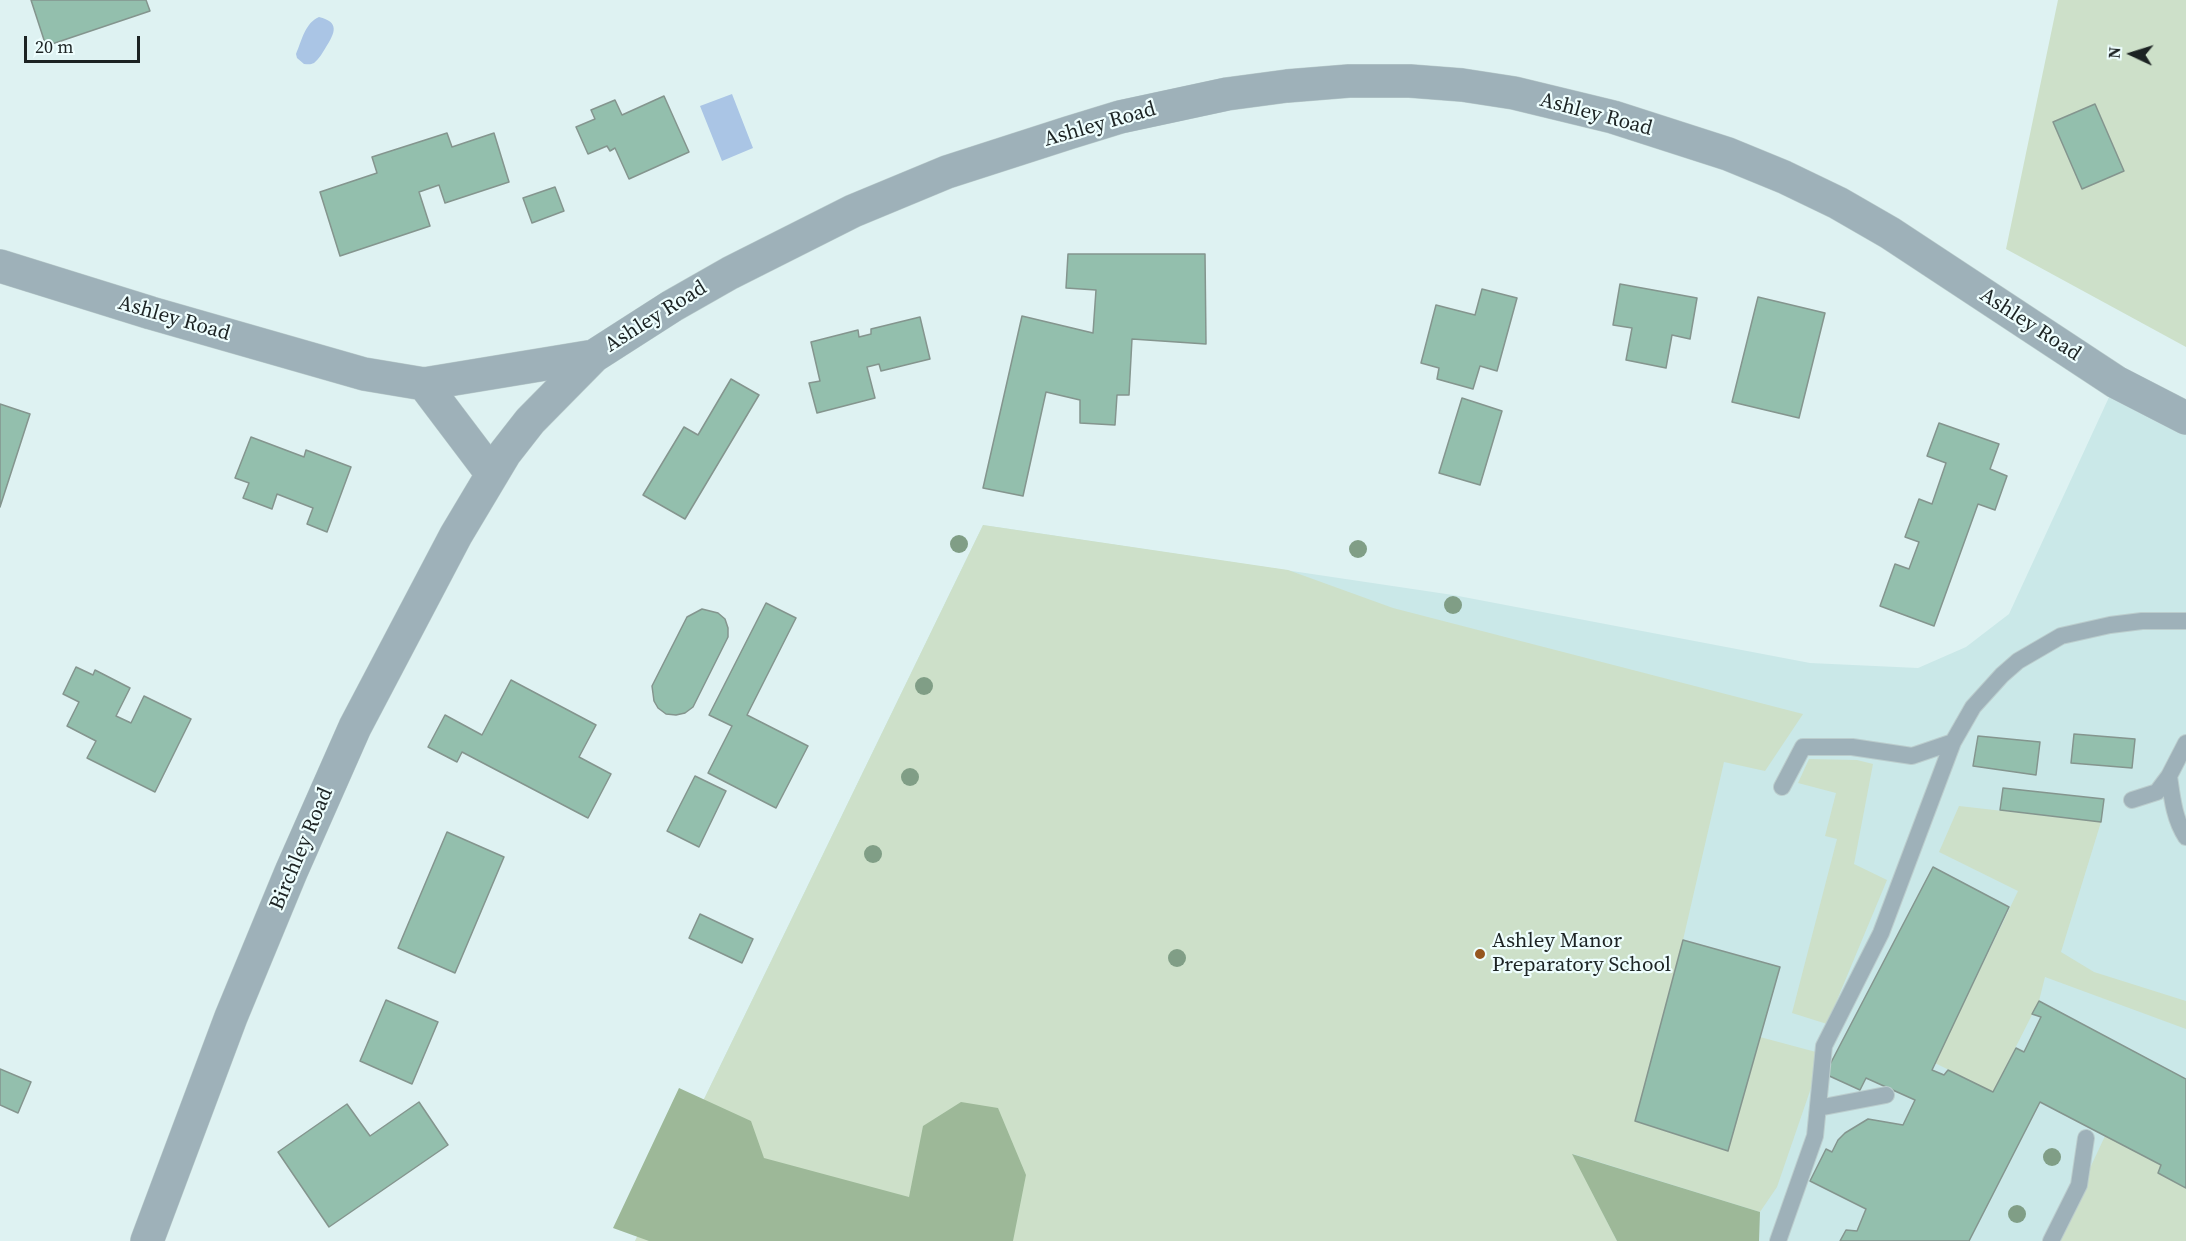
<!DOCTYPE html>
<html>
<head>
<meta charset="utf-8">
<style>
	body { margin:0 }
	#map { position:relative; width:2186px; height:1241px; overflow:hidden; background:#def2f2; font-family:"Source Serif 4",serif }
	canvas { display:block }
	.north { position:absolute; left:2102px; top:24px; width:60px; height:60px; -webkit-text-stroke:4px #eefefe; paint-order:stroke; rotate:274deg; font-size:16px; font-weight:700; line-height:24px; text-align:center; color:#1c2323 }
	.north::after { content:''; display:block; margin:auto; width:21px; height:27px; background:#1c2323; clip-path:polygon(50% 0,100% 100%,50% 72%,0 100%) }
	.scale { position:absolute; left:24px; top:36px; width:116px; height:27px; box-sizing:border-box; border:3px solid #1c2323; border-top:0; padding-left:8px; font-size:18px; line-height:21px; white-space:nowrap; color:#1c2323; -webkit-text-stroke:4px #eefefe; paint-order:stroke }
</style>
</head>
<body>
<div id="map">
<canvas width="2186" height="1241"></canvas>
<div class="north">N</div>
<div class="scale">20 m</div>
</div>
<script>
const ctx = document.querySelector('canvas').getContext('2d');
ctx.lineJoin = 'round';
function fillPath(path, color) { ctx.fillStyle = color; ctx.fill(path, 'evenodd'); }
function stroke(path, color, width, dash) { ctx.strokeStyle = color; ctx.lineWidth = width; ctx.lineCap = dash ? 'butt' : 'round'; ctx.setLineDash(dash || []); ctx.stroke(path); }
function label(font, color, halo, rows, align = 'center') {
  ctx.font = font + ' "Source Serif 4",serif'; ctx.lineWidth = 4.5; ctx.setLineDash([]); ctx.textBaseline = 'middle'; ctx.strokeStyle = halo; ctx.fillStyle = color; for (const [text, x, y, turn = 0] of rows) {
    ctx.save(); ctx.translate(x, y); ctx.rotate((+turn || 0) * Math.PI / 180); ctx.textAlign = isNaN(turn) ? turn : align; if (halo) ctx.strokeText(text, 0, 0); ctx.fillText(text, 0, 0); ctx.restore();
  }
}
fillPath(new Path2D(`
	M2116,382L2186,418V1241H635L983,525L1453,595L1810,663L1918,668L1966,647L2009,614Z`), '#cae8e8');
fillPath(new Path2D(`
	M2058,0H2186V347L2006,249Z
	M983,525L1288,570L1393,608L1803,714L1765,771L1724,762L1683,940L1636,1120L1760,1037L1816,1052L1811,1088L1777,1187L1760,1212L1573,1154L1617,1241H635Z
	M1809,759L1857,760L1873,764L1854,864L1887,880L1827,1024L1792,1013L1837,839L1825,836L1836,793L1798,783Z
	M1959,806L2101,822L2061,952L2094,972L2186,1001V1029L2045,977L2039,1001L1993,1092L1935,1063L2018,891L1939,852Z
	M2105,1136L2161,1165L2158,1173L2186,1188V1241H2056Z`), '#cde0c9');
fillPath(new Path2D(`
	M679,1088L751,1121L764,1158L909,1197L923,1126L961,1102L998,1108L1026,1175L1013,1241H649L613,1228Z
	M1572,1154L1760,1212L1759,1241H1617Z`), '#9db898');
fillPath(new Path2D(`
	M319,17C340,22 335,33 326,47C323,52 319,59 314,63C310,65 308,64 304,64L297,58L296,54C302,40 305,23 319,17Z
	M732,94L753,148L722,161L700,106Z`), '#aac5e5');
const building = new Path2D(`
	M31,0H146L150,11L46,46Z
	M664,96L689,152L629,179L615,148L610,151L607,146L588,154L576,127L595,119L591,110L615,100L622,115Z
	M2095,104L2124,171L2082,189L2053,122Z
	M447,133L452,147L494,133L509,182L445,203L439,185L419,192L430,226L340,256L320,192L377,173L372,157Z
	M555,187L564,211L532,223L523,198Z
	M1068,254H1205L1206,344L1132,339L1129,395H1117L1115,425L1080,423V400L1046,392L1023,496L983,488L1022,316L1093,333L1096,290L1066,288Z
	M1620,284L1697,298L1690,339L1672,335L1666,368L1626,360L1632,328L1613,325Z
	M1482,289L1517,298L1497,371L1480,366L1473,389L1437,379L1439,368L1421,363L1436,305L1475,315Z
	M1758,297L1825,313L1799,418L1732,402Z
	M920,317L930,359L881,371L879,364L867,367L875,398L817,413L809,383L820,381L811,342L858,330L859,337L871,334V329Z
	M731,379L759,395L685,519L643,495L684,427L698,435Z
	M1462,398L1502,411L1480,485L1439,473Z
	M0,404L30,414L0,507Z
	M1939,423L1999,444L1990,469L2007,476L1995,510L1978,504L1934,626L1880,606L1895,564L1909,569L1919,542L1905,537L1919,499L1932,504L1946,463L1927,456Z
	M251,437L304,457L306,450L351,467L327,532L307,524L313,508L277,494L272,509L243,498L249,483L235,478Z
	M766,603L796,618L747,715L808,746L776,808L708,773L732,726L709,715Z
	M702,609L718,613L725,619L728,628V637L693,707L685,713L676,715L666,714L658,708L654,701L652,686L687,617Z
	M76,667L93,675L95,670L130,688L116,716L131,723L144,696L191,719L155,792L87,758L96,741L67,726L79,702L63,694Z
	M511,680L596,725L579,757L611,774L588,818L462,752L457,762L428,747L445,715L482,735Z
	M2074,734L2135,739L2132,768L2071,763Z
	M1978,736L2040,742L2036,775L1973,766Z
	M695,776L726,791L699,847L667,831Z
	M2003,788L2104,799L2101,822L2000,810Z
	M447,832L504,857L455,973L398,948Z
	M1933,867L2009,907L1932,1070L1944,1075L1948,1070L1993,1092L2016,1048L2024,1052L2041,1017L2032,1014L2039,1001L2186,1079V1188L2158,1173L2161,1165L2040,1102L1969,1241H1840L1846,1230L1857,1231L1866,1209L1810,1181L1826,1149L1832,1152L1838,1140L1845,1133L1868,1119L1903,1125L1915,1100L1866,1078L1860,1090L1825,1074Z
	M700,914L753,939L742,963L689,938Z
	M1683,940L1780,967L1728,1151L1635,1121Z
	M386,1000L438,1022L412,1084L360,1061Z
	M0,1069L31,1082L18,1113L0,1105Z
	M419,1102L448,1145L329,1227L278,1152L347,1104L370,1136Z`);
fillPath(building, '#93bfad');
stroke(building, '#84958e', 1.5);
const service = new Path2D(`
	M2169,776C2172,797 2174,819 2186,837
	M1782,787L1803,747H1852L1912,756L1953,742
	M2132,800L2157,792L2169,776L2186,743
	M1818,1108L1886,1095
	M1778,1241L1815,1136L1824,1046L1881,933L1953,742L1973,707L2002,675L2018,661L2061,636L2110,625L2142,621H2186
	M2051,1241L2079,1185L2086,1138`);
const minor = new Path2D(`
	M0,266L151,313L364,374L424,384L594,356L672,306L730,273L853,211L947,172L1068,133L1120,117L1227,94L1287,86L1349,81H1410L1462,85L1514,93L1613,117L1728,154L1784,177L1838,203L1890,233L2116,382L2186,418
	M424,384L492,474
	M147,1241L231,1017L291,872L355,727L456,535L505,453L530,421L594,356`);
stroke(service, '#bbcdcd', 18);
stroke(minor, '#bbcdcd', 34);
stroke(service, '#9eb1b9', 16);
stroke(minor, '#9eb1b9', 33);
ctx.fillStyle = '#809e86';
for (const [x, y] of [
	[959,544],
	[1358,549],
	[1453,605],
	[924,686],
	[910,777],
	[873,854],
	[1177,958],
	[2052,1157],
	[2017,1214]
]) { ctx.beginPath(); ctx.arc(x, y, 9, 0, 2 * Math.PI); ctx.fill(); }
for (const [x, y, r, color] of [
	[1480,954,6,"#96571f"]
]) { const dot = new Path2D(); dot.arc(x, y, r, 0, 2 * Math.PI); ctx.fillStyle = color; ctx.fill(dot); stroke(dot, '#eefefe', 2); }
label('21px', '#1c2323', '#eefefe', [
	["Ashley Road",1596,115,15],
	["Ashley Road",1100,125,-16],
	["Ashley Road",656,317,-32],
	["Ashley Road",174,319,16],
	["Ashley Road",2030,325,33],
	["Birchley Road",302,849,-67]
]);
label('21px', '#1c2323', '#eefefe', [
	["Ashley Manor",1492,942],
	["Preparatory School",1492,966]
], 'left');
</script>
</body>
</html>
